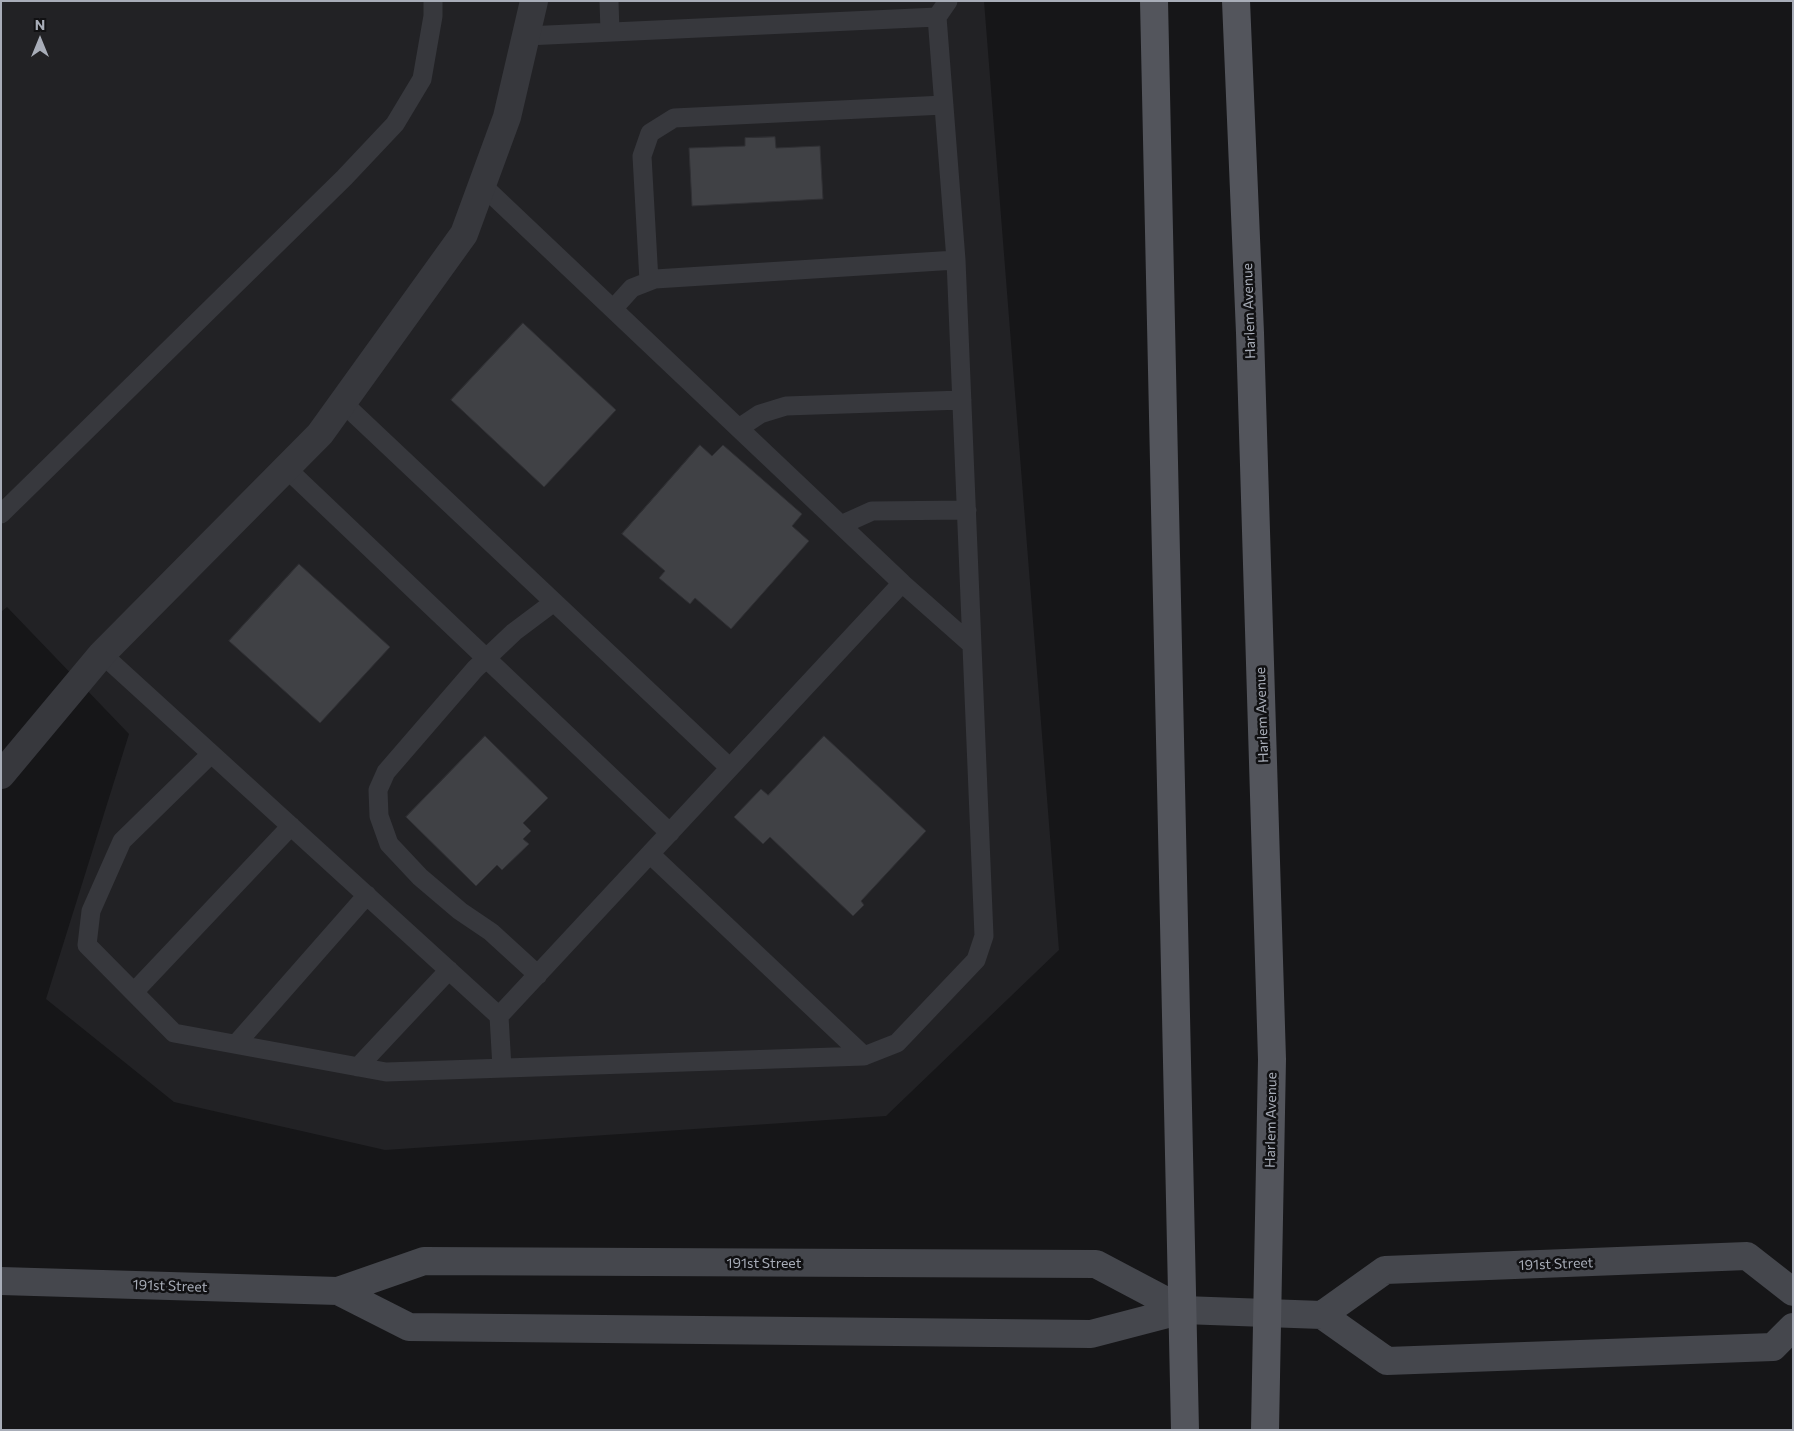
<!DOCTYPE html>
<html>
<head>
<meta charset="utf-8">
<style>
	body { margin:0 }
	#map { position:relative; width:1794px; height:1431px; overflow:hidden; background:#161618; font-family:Commissioner,sans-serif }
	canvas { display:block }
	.frame { position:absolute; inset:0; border:2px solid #a8adb8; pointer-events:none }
	.north { position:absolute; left:15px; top:15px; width:50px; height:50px; -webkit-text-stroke:4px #111113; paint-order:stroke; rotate:0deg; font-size:14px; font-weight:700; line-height:20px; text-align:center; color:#a8adb8 }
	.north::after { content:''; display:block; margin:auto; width:18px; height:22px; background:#a8adb8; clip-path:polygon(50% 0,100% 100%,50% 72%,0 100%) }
</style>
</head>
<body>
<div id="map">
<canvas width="1794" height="1431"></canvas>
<div class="frame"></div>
<div class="north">N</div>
</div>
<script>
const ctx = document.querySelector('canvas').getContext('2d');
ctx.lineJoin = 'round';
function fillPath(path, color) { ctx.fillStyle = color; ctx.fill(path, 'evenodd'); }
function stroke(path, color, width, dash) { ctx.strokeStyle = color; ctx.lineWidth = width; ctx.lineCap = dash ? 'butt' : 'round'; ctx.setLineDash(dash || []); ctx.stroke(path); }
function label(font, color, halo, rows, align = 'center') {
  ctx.font = font + ' Commissioner,sans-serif'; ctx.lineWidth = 5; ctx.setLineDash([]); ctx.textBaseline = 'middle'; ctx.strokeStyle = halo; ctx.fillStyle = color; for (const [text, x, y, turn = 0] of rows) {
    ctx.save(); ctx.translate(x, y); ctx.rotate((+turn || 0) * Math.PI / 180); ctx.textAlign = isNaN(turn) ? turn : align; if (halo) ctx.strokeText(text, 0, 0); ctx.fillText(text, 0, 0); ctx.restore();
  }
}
fillPath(new Path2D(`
	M1,1H984L1059,950L886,1116L385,1150L174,1102L46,999L129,734L7,607L1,612Z`), '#222225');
const building = new Path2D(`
	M775,137L776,148L820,146L823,199L692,206L689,148L745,146V138Z
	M523,323L616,410L544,487L451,400Z
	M700,445L712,456L723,445L802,514L792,526L809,541L731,629L695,598L690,604L659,578L665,571L622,534Z
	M299,564L390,647L320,723L229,641Z
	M485,736L548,798L523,823L531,831L523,839L529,844L502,870L497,865L476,886L406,817Z
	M824,736L926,831L861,901L864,905L853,916L770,837L763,844L734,817L761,789L768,795Z`);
fillPath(building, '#404145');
stroke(building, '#303034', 1);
stroke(new Path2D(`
	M609,1L610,32
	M948,1L937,17L956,260
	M526,36L937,17
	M649,281L642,156L650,133L674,118L944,105
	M343,403L730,768
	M739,428L760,414L786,406L962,400
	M286,468L670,833
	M1,514L344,178L395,124L422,79L433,16V1
	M841,525L872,511L967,510
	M902,583L972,645
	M102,654L499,1016L902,583L482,185
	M211,754L122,841L91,911L87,945L174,1033L386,1072L864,1056L897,1043L976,960L984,936L956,260L655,279L632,288L613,309
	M650,854L864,1056
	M538,975L491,932L460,911L420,877L389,844L379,816L378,790L386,772L475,669L514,632L554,602
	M134,992L291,826
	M499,1016L502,1068
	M236,1044L367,895
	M358,1067L449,970`), '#37383d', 19);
stroke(new Path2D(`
	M1,775L102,654L320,434L464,234L507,117L534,1`), '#37383d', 28);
stroke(new Path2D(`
	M1,1281L338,1291L424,1261L1096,1264L1183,1310
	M338,1291L409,1327L1091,1334L1183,1310L1322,1315L1387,1361L1773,1347L1793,1327
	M1322,1315L1385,1270L1747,1256L1793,1292`), '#45474d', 28);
stroke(new Path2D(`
	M1154,1L1185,1430
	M1236,1L1250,333L1272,1059L1265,1430`), '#53555c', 28);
label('14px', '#a8adb8', '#111113', [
	["Harlem Avenue",1249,311,-92],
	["Harlem Avenue",1262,715,-92],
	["Harlem Avenue",1271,1120,-89],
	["191st Street",764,1263],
	["191st Street",1556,1264,-2],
	["191st Street",170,1286,2]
]);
</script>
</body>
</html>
